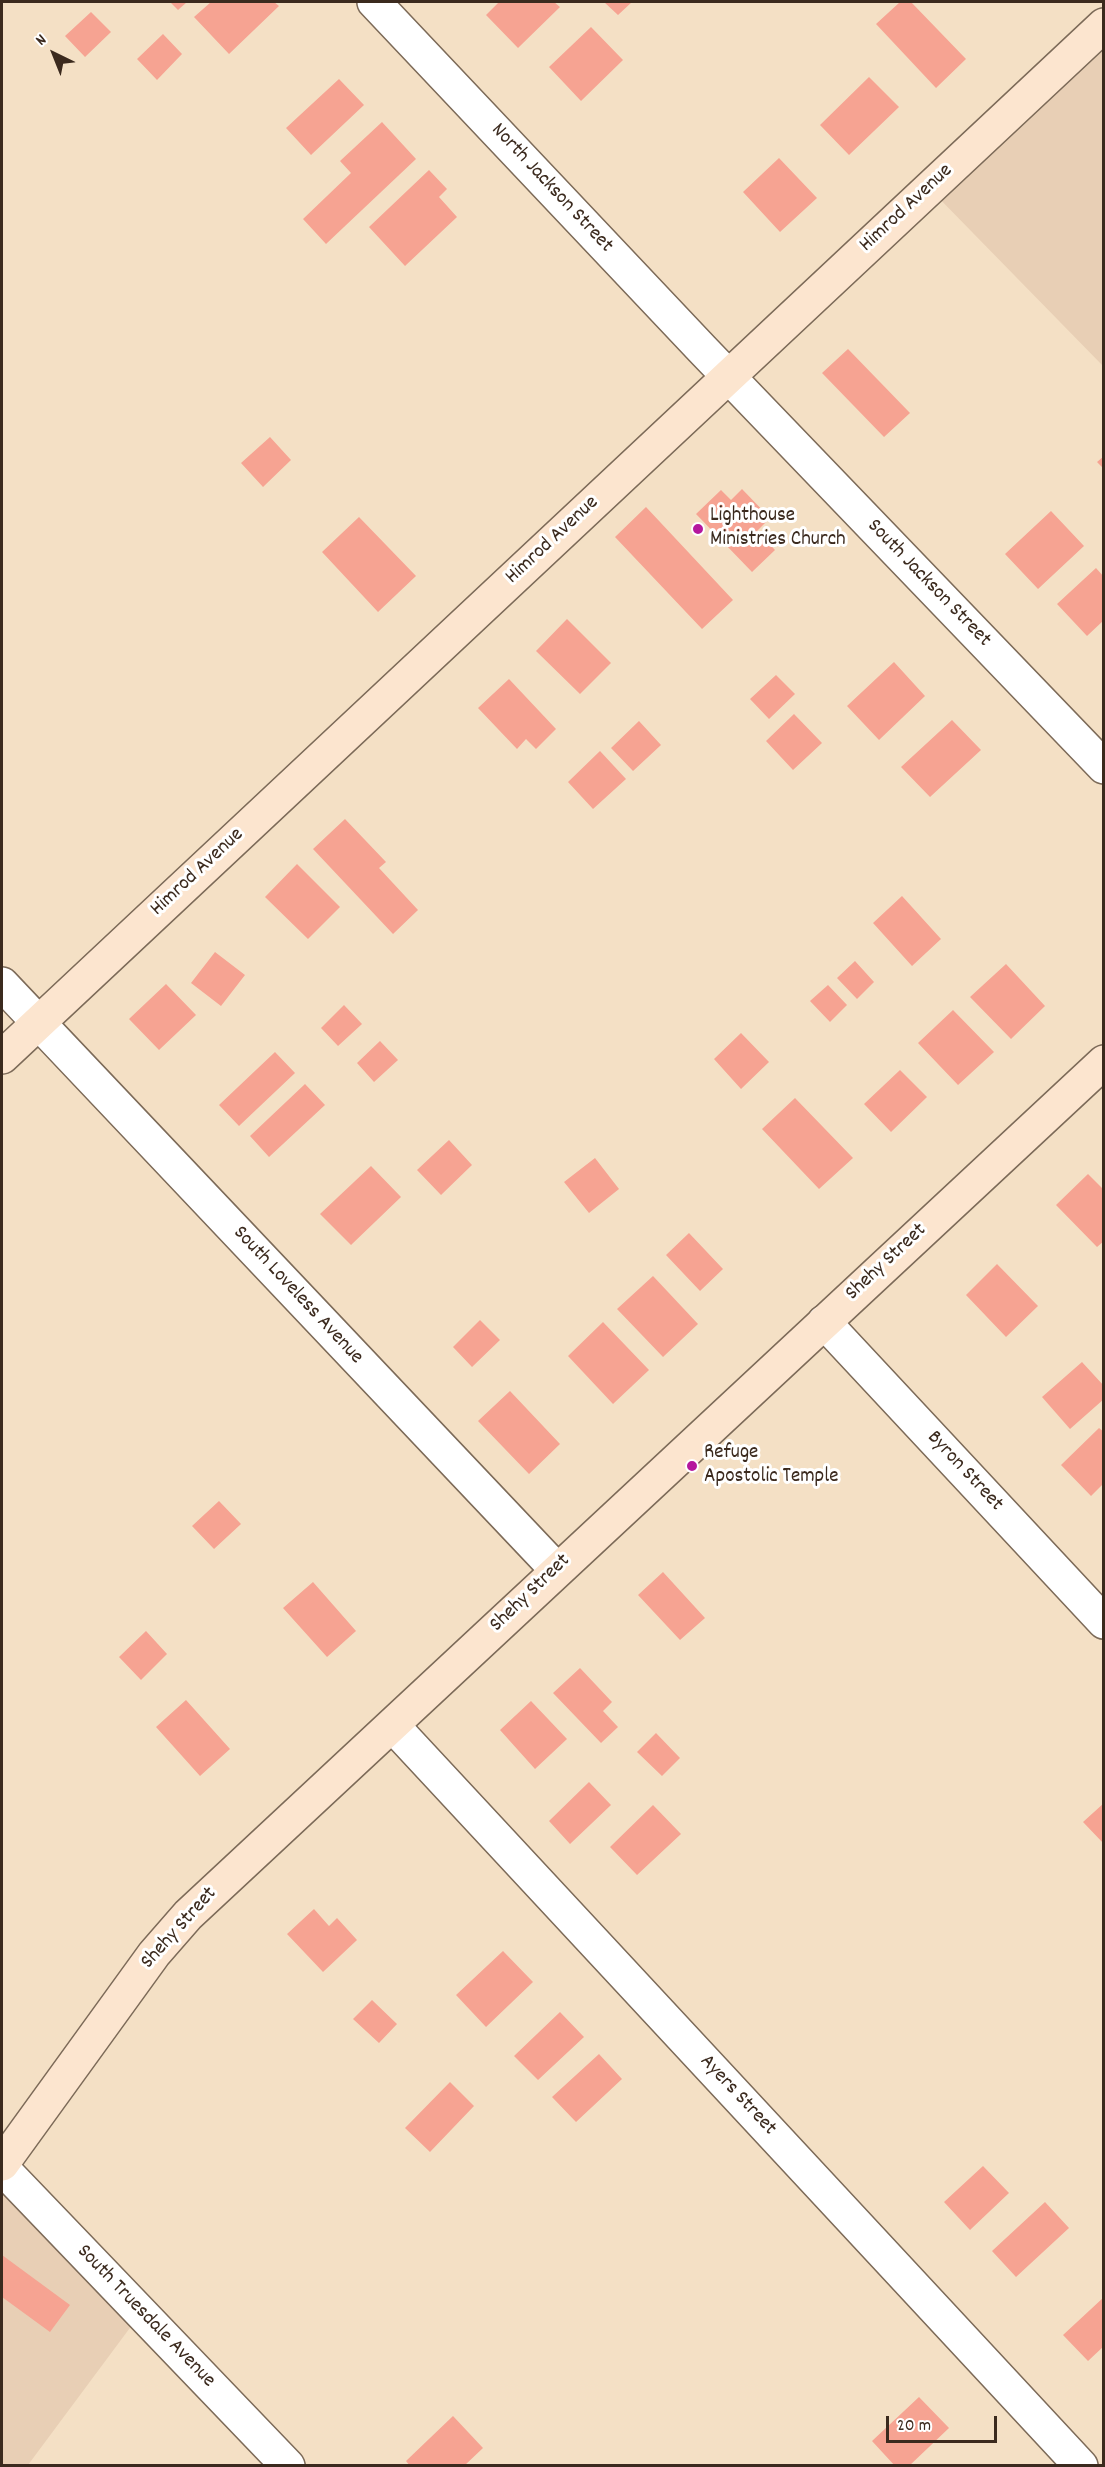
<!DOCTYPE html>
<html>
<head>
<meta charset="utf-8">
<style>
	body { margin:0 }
	#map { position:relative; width:1105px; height:2467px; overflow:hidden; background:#f4e0c5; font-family:Dekko,sans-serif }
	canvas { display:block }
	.frame { position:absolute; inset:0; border:3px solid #3b2a1e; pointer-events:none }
	.north { position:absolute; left:24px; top:24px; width:60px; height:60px; -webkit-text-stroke:4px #fff; paint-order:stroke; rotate:317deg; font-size:16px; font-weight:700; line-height:24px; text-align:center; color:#3b2a1e }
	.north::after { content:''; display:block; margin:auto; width:21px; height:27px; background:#3b2a1e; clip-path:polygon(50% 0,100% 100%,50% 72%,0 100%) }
	.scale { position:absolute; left:886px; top:2416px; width:111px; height:27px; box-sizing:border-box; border:3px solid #3b2a1e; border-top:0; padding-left:8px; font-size:18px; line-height:21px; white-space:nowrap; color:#3b2a1e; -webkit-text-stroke:4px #fff; paint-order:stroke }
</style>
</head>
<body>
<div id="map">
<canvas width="1105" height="2467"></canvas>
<div class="frame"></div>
<div class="north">N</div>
<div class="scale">20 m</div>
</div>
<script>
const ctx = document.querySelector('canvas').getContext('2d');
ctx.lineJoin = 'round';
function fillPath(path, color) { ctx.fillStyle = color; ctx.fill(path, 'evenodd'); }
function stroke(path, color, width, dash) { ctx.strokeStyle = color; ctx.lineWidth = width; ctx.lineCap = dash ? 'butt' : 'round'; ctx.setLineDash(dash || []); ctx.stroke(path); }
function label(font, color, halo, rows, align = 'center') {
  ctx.font = font + ' Dekko,sans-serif'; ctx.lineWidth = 6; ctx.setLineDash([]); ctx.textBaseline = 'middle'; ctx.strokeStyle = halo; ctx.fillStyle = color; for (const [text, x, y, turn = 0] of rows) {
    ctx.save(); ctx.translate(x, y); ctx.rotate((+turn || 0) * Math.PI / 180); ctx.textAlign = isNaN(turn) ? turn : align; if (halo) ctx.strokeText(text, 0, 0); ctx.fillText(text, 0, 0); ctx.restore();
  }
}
fillPath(new Path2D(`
	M1103,25V366L929,188Z
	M2,2168L141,2313L28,2465H2Z`), '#e8cfb5');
fillPath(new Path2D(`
	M170,2H187L178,10Z
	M211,2H274L279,6L229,54L194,17Z
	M499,2H554L560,7L518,48L486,15Z
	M604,2H632L618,15Z
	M900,2H911L966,59L936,88L876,24Z
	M91,12L111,32L85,57L65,36Z
	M591,27L623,60L581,101L549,67Z
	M163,34L182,54L157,80L137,59Z
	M869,77L899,107L849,155L820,125Z
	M339,79L364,105L311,155L286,128Z
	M382,122L416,159L326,244L303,219L351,173L340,161Z
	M779,158L817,198L780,232L743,192Z
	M429,170L447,189L439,197L457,217L405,266L369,227Z
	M848,349L910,413L884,437L822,373Z
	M270,437L291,460L263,487L241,463Z
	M1104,456V469L1097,462Z
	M742,489L770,518L757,531L775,550L752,572L696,514L721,490L731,500Z
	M646,507L733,600L702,629L615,537Z
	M1051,511L1084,546L1038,589L1005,554Z
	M359,517L416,576L378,612L322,552Z
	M1096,568L1104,577V620L1087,636L1057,604Z
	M567,619L611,663L580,694L536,651Z
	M894,662L925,696L879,740L847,706Z
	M776,675L795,694L769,719L750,699Z
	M509,679L556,729L536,749L526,739L517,749L478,708Z
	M794,714L822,743L793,770L766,741Z
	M952,720L981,750L930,797L901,767Z
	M639,721L661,745L633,771L611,748Z
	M600,751L626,779L593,809L568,782Z
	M345,819L386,862L379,868L418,910L393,934L313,849Z
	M297,864L340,907L308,939L265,897Z
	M902,896L941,939L912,966L873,923Z
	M215,952L245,975L221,1006L191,983Z
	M855,961L874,982L857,999L837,978Z
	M1006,964L1045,1006L1011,1039L970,997Z
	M166,984L196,1015L159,1050L129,1019Z
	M828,985L847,1005L830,1022L810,1001Z
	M344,1005L362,1024L338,1046L321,1028Z
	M953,1010L994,1052L958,1085L918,1043Z
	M741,1033L769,1062L741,1089L714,1059Z
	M380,1041L398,1060L374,1082L357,1063Z
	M275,1052L295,1073L239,1126L219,1105Z
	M900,1070L927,1097L891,1132L864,1104Z
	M305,1084L325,1105L269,1157L250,1136Z
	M795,1098L853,1158L819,1189L762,1129Z
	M449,1140L472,1165L441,1195L417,1170Z
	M595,1158L619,1189L589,1213L564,1182Z
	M371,1166L401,1197L351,1245L320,1214Z
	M1088,1174L1104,1190V1241L1097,1247L1056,1205Z
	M689,1233L723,1269L700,1291L666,1255Z
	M997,1264L1038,1306L1006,1337L966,1295Z
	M653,1276L698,1324L663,1357L617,1309Z
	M480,1320L500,1340L472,1367L453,1347Z
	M603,1322L649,1370L613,1404L568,1356Z
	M1082,1362L1104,1386V1399L1070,1429L1042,1397Z
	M510,1391L560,1444L529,1474L478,1421Z
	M1099,1428L1104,1432V1483L1091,1496L1061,1465Z
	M219,1501L241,1524L214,1549L192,1526Z
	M663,1572L705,1618L680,1640L638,1595Z
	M313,1582L356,1631L327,1657L283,1608Z
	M146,1631L167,1654L141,1680L119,1657Z
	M580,1668L612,1702L603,1711L618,1727L601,1743L553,1693Z
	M186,1700L230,1749L200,1776L156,1727Z
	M531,1701L567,1739L535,1769L500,1730Z
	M656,1733L680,1758L662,1776L637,1752Z
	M589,1782L611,1805L570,1844L549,1821Z
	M1104,1803V1844L1083,1822Z
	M653,1805L681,1834L637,1875L610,1847Z
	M314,1909L329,1926L337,1918L357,1940L323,1972L287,1934Z
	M503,1951L533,1982L486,2027L456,1995Z
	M372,2000L397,2024L379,2043L353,2019Z
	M560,2012L584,2037L538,2080L514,2056Z
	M599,2054L622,2079L576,2122L552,2097Z
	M450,2082L474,2106L430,2152L405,2128Z
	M983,2166L1009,2193L970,2230L944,2202Z
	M1045,2202L1069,2228L1016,2277L992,2251Z
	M2,2255L70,2305L50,2332L2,2297Z
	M1104,2297V2346L1088,2361L1063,2335Z
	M919,2397L949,2428L909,2466H895L872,2441Z
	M453,2416L483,2448L464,2466H410L406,2461Z`), '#f6a392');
const street = new Path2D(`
	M374,2L702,349L1104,767
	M2,984L556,1569
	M824,1322L1104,1622
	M393,1726L1081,2466
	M2,2168L288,2466`);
const secondary = new Path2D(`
	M2,1057L1104,25
	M2,2164L154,1954L188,1915L1104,1062`);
stroke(street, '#7c6a58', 36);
stroke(secondary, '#7c6a58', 36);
stroke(street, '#fff', 33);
stroke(secondary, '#fce5cf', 33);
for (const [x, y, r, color] of [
	[698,529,6,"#b5179e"],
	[692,1466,6,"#b5179e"]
]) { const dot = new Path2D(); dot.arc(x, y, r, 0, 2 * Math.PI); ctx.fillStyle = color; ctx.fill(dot); stroke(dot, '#fff', 2); }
label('21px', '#3b2a1e', '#fff', [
	["North Jackson Street",551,189,47],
	["Himrod Avenue",907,209,-43],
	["Himrod Avenue",553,541,-43],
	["South Jackson Street",928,584,46],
	["Himrod Avenue",198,873,-43],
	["Shehy Street",887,1263,-43],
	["South Loveless Avenue",297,1296,47],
	["Byron Street",964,1472,47],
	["Shehy Street",531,1594,-44],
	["Shehy Street",180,1929,-48],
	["Ayers Street",737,2096,47],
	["South Truesdale Avenue",145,2317,46]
]);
label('21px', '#3b2a1e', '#fff', [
	["Lighthouse",710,517],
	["Ministries Church",710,541],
	["Refuge",704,1454],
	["Apostolic Temple",704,1478]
], 'left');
</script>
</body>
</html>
